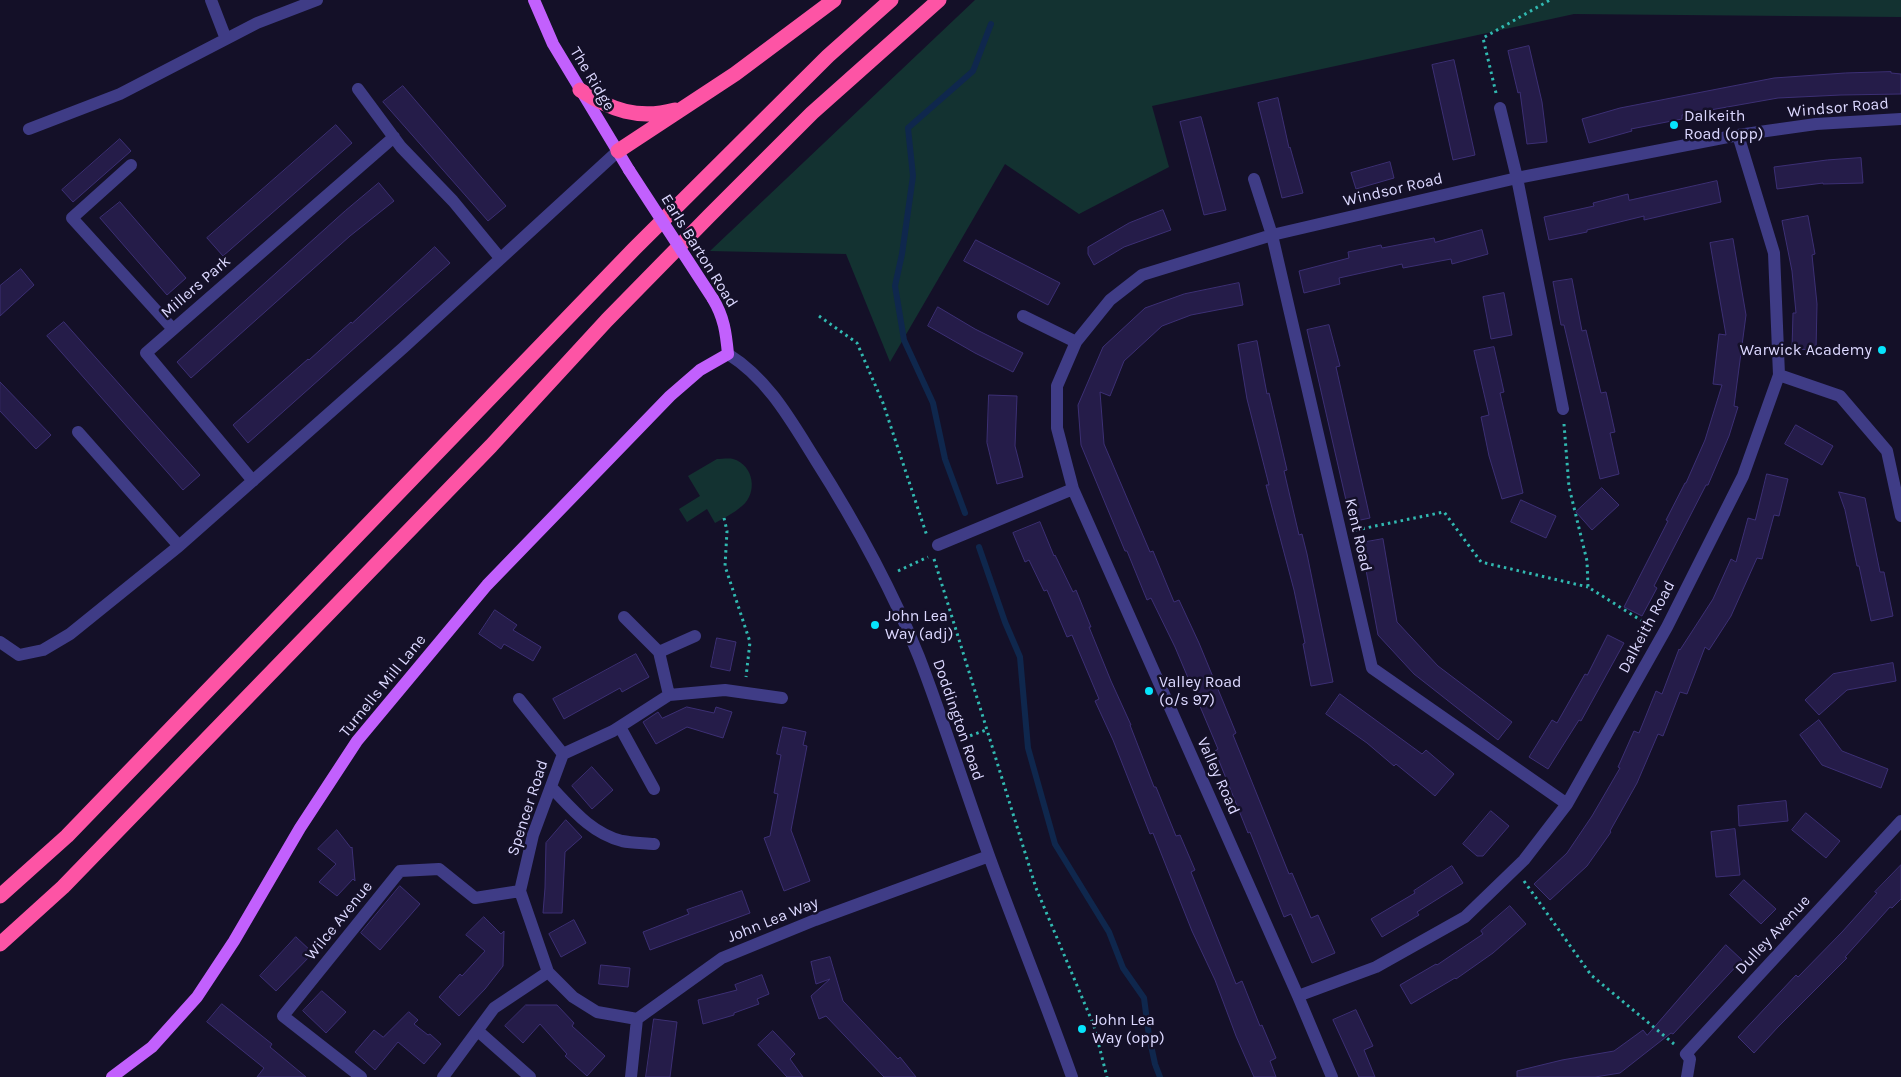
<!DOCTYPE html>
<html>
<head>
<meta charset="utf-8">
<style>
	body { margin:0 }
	canvas { display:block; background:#141028 }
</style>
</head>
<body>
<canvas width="1901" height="1077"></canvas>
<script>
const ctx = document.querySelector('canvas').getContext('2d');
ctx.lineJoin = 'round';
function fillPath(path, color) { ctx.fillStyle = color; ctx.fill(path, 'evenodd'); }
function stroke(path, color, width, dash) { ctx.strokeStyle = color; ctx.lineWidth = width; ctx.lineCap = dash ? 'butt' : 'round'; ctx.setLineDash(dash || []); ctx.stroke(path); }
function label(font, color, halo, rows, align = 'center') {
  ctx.font = font + ' Karla,sans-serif'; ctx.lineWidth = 5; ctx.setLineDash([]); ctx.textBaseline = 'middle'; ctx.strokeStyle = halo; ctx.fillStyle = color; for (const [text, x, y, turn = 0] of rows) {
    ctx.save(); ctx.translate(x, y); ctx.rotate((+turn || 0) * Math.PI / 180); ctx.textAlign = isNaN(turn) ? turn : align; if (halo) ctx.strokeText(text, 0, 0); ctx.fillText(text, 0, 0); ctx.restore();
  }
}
fillPath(new Path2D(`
	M975,0H1901V17L1574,14L1152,106L1169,167L1079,214L1005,164L890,362L846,254L710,251Z
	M717,459C722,459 729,458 733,459C754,465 758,493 742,506C734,513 724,518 715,523L707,509L687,522L679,509L700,496L688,476Z`), '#133231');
stroke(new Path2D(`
	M965,513L945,459L933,403L904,340L895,286L902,254L913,176L908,128L973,71L991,24
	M979,547L1005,622L1020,657L1028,748L1055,844L1109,932L1123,968L1144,998L1149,1036L1155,1064L1160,1077`), '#0f274d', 6);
const building = new Path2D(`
	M1529,46L1542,102L1547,142L1527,144L1520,92L1518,93L1508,51Z
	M1454,60L1475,155L1453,160L1432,65Z
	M1891,72V73L1901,74V94L1841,95L1778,98L1682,115V119L1631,129L1632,131L1589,143L1582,119L1620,108L1774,78L1845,73Z
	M403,86L506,206L488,221L383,102Z
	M1278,98L1289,148L1290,147L1303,193L1282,198L1258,103Z
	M1201,117L1226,210L1204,215L1180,122Z
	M336,125L352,143L223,256L207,238Z
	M120,139L131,151L73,202L62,190Z
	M1861,158L1863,183L1823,184V183L1777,189L1774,167L1827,160Z
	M1390,162L1394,178L1356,189L1351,173Z
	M1717,181L1721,202L1644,220V216L1587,230V232L1549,240L1544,217L1594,206L1593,203L1628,194L1629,200Z
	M379,183L394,201L350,236L191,378L177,362L345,211Z
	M120,202L186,278L167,295L100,218Z
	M1163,210L1171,230L1124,247L1094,265L1088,254V247L1129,223Z
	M1808,216L1815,254L1812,255L1817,304L1816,350L1792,349L1793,313H1796L1792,271L1782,221Z
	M1482,230L1488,254L1452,264L1451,259L1403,268L1402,264L1339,278L1340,284L1304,293L1299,271L1349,258L1348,252L1381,245L1382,248L1434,238L1435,242Z
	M1733,239L1746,315L1734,406L1738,407L1729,436L1708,485H1706L1654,586L1657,588L1642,616L1624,607L1668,521L1666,520L1685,483H1686L1705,440L1722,385L1713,384L1719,334L1726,335L1710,243Z
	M976,240L1060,283L1048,305L964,261Z
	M435,247L450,263L248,443L233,425L308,359L309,360L351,322L352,323Z
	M21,269L34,285L0,316V286Z
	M1572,279L1582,331L1586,330L1601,393L1606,392L1615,432L1610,433L1619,474L1600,479L1564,325H1561L1553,282Z
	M1239,283L1243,305L1191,315L1162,326L1124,361L1110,396L1100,392L1104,444L1150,552L1153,551L1174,602L1179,600L1199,643L1236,733L1233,735L1289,874L1292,873L1311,918L1318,915L1335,953L1312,963L1291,914L1284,917L1250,832L1248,833L1215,751L1218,749L1175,647L1151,598L1147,600L1127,551H1125L1081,445L1078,405L1103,347L1145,308L1184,294Z
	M1504,293L1512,335L1491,339L1483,297Z
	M938,307L975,329L1023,353L1013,372L975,353L928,326Z
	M64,322L200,475L183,490L47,336Z
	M1329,325L1340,366L1336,367L1370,518L1351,522L1307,330Z
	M1257,341L1267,394L1269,393L1273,410L1287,470L1284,471L1299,535L1302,534L1307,554L1333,682L1311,686L1303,644L1305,643L1294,590L1266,485H1269L1247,399L1238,345Z
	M1494,347L1504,392L1500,393L1523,493L1502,499L1489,456L1481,417L1489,415L1474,351Z
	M0,382L51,435L36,449L0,411Z
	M989,395L1017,396L1015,446L1023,477L997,484L987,443Z
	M1796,425L1833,446L1822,465L1785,444Z
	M1767,474L1788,479L1779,516L1774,515L1762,559L1757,558L1731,616L1709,650L1705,647L1687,694L1680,692L1663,736L1658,734L1637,783L1610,831L1611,832L1587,866L1550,900L1534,884L1567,853L1592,816L1620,768L1618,767L1634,731L1639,733L1656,691L1662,694L1679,649L1680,650L1713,599L1731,559L1736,562L1748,518L1755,520Z
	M1602,488L1619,505L1592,530L1576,512Z
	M1839,492L1865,498L1880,572H1884L1893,616L1871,621L1859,566H1857L1845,510Z
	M1521,500L1556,516L1546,538L1511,522Z
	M1040,522L1054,556L1055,555L1073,592L1076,590L1091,627H1089L1111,681L1131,725H1130L1154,787H1156L1176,836L1180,835L1195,870L1191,872L1236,984L1242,981L1260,1026L1262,1025L1276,1058L1270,1061L1276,1077H1254L1236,1036L1215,980L1192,931L1153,833L1150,834L1113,740L1095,701L1099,699L1072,635L1067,637L1047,590L1044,591L1029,560L1025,562L1013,533Z
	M1383,539L1397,622L1438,666L1512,722L1498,740L1414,674L1378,635L1361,543Z
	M495,610L517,625L513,630L541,647L533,661L504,644L501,649L479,634Z
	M1608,635L1624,643L1581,721L1579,720L1548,769L1529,757L1552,720L1557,723L1585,674L1587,675Z
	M717,638L736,642L730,671L711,667Z
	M636,654L649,677L622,692L620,688L564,719L553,699Z
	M1893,663L1896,681L1847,690L1819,715L1805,700L1833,674Z
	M1340,694L1422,754L1426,750L1454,774L1435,796L1396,764L1394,766L1367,743L1326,714Z
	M687,707L714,713L716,707L732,712L723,738L687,727L656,744L643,722L658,712L662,718Z
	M1819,720L1842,751L1888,769L1881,788L1822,765L1800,735Z
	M783,727L806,732L803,745L807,746L791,830L810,881L784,891L764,838L770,836L778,794L774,793L781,755L777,754Z
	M592,767L613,790L592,809L572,786Z
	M1786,801L1788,821L1739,826L1738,806Z
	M1491,811L1509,826L1483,856H1477L1463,844Z
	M1806,813L1840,841L1826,858L1792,830Z
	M566,820L582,837L565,852L562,913H543L545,888L546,843Z
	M1735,829L1740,875L1716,877L1711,832Z
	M337,830L351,848L352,847L355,881L353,879L337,896L319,882L336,864L318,849Z
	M1901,865V899L1892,908L1890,907L1845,957L1847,958L1778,1027L1754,1053L1738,1037L1796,975L1798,977L1842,932L1877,893L1875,892Z
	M1452,866L1463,883L1417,912L1419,915L1382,937L1371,919L1415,893L1414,891Z
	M1744,880L1776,909L1761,924L1730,895Z
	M400,886L420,904L380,950L361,933Z
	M742,891L750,913L650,950L643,932L689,914L687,910Z
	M1510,906L1526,924L1493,953L1456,979L1455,978L1411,1004L1400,985L1436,964L1437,965L1483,934L1481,931Z
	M484,917L501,934L504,931L503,966L485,989L459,1016L439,997L460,974L462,976L485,951L466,935Z
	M574,920L586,943L561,957L549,934Z
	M296,937L313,953L276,991L260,976Z
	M1726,945L1742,960L1673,1034L1671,1033L1620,1073L1595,1077H1517V1071L1562,1060L1614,1051L1643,1030L1647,1035Z
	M830,957L843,1001L898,1059L900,1057L916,1077H884L826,1016L819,1019L811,996L830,979L816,984L811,962Z
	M601,965L630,968L628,987L599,984Z
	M762,975L769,994L757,999L759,1004L734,1013V1015L703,1024L698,1000L737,990L735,985Z
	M322,991L346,1012L326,1033L303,1011Z
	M222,1004L272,1044L270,1047L306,1077H257L264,1068L207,1022Z
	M526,1005H557L574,1023L572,1026L605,1056L587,1076L565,1056L567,1054L540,1024L523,1043L505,1026Z
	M1356,1010L1373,1046L1364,1050L1375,1077H1359L1333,1020Z
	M409,1012L418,1020L414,1024L428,1035L430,1034L441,1044L424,1064L398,1042L375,1070L355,1052L374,1030L383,1037Z
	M654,1019L677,1022L670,1077H646Z
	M773,1031L795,1054L790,1059L803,1077H787L758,1045Z`);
fillPath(building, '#251c49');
stroke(building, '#3c2f74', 1);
stroke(new Path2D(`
	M1496,93L1483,38L1550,0
	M819,316L857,343L883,403L927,536
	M1564,424L1569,487L1587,561L1588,587L1650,626
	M724,518L727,531L725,566L750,642L746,677
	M1356,530L1444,512L1481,562L1588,587
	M934,559L1036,888L1094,1026L1107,1077
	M898,571L928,557
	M964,738L986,730
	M1524,881L1591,975L1674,1044`), '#31b9b1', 3, [2.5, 4]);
stroke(new Path2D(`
	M211,0L226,39
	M358,89L401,147L453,201L500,258
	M1500,108L1517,178L1563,409
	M29,129L120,94L257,23L317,0
	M131,165L72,218L172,328
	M1254,179L1272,235L1372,668L1567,804
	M1023,316L1076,342
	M728,354C768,379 790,419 815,459C855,522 891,587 919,657C944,722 965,790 989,856C1016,930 1046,1003 1072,1077
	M1779,375L1840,396L1887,451L1901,516
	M78,432L179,546
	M253,481L146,353L394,137
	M938,545L1073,489
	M624,617L659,652L669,695
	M0,642L19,655L43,650L70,634L179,546L403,348L618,151
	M659,652L695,636
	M519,699L563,754
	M620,727L654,789
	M551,787C572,809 591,833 622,841C632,843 644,843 654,844
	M1298,996L1376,967L1465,917L1524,860L1567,804L1667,627L1743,476L1779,375L1774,253L1738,135
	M637,1019L597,1012L573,997L548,972L520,891L533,835L563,754L613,731L669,695L725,690L782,698
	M478,1031L530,1077
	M361,1077L283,1016L400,871L439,869L475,898L520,891
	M443,1077L494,1008L548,972
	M631,1077L637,1019L722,958L815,920L989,856
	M1332,1077L1298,996L1073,489L1057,428V386L1076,342L1110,300L1142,275L1272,235L1517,178L1738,135L1816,124L1901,119
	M1687,1077L1690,1059L1686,1054L1901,821`), '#3f3c86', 12);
stroke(new Path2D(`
	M534,0L553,44L629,170
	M112,1077L152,1047L197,997L234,941L300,828L357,741L487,585L670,396L700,370L728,354C726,333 724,317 713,299`), '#c260fd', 12);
stroke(new Path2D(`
	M580,90C611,110 638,120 675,110
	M618,151L735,74L834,0
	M0,896L67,836L634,249L828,56L891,0
	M0,944L63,887L491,446L607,320L709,216L812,113L939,0`), '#fd54a5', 15);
stroke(new Path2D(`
	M629,170L713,299`), '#c260fd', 12);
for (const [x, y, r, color] of [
	[1674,125,5,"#06e4fc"],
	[1882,350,5,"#06e4fc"],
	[875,625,5,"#06e4fc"],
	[1149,691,5,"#06e4fc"],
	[1082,1029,5,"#06e4fc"]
]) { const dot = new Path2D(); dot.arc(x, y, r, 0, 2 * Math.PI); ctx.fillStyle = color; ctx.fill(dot); stroke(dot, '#141028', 2); }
label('16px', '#dcd8ff', '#141028', [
	["The Ridge",592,79,59],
	["Windsor Road",1838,108,-5],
	["Windsor Road",1393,190,-13],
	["Earls Barton Road",699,251,58],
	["Millers Park",196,287,-41],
	["Kent Road",1358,535,77],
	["Dalkeith Road",1647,627,-62],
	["Turnells Mill Lane",383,686,-51],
	["Doddington Road",958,720,71],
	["Valley Road",1218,776,66],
	["Spencer Road",528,808,-72],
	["John Lea Way",773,920,-22],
	["Wilce Avenue",339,921,-51],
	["Dulley Avenue",1773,935,-47]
]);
label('16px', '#dcd8ff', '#141028', [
	["Dalkeith",1684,116],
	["Road (opp)",1684,134],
	["Warwick Academy",1872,350,"right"],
	["John Lea",885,616],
	["Way (adj)",885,634],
	["Valley Road",1159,682],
	["(o/s 97)",1159,700],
	["John Lea",1092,1020],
	["Way (opp)",1092,1038]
], 'left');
</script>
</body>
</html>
